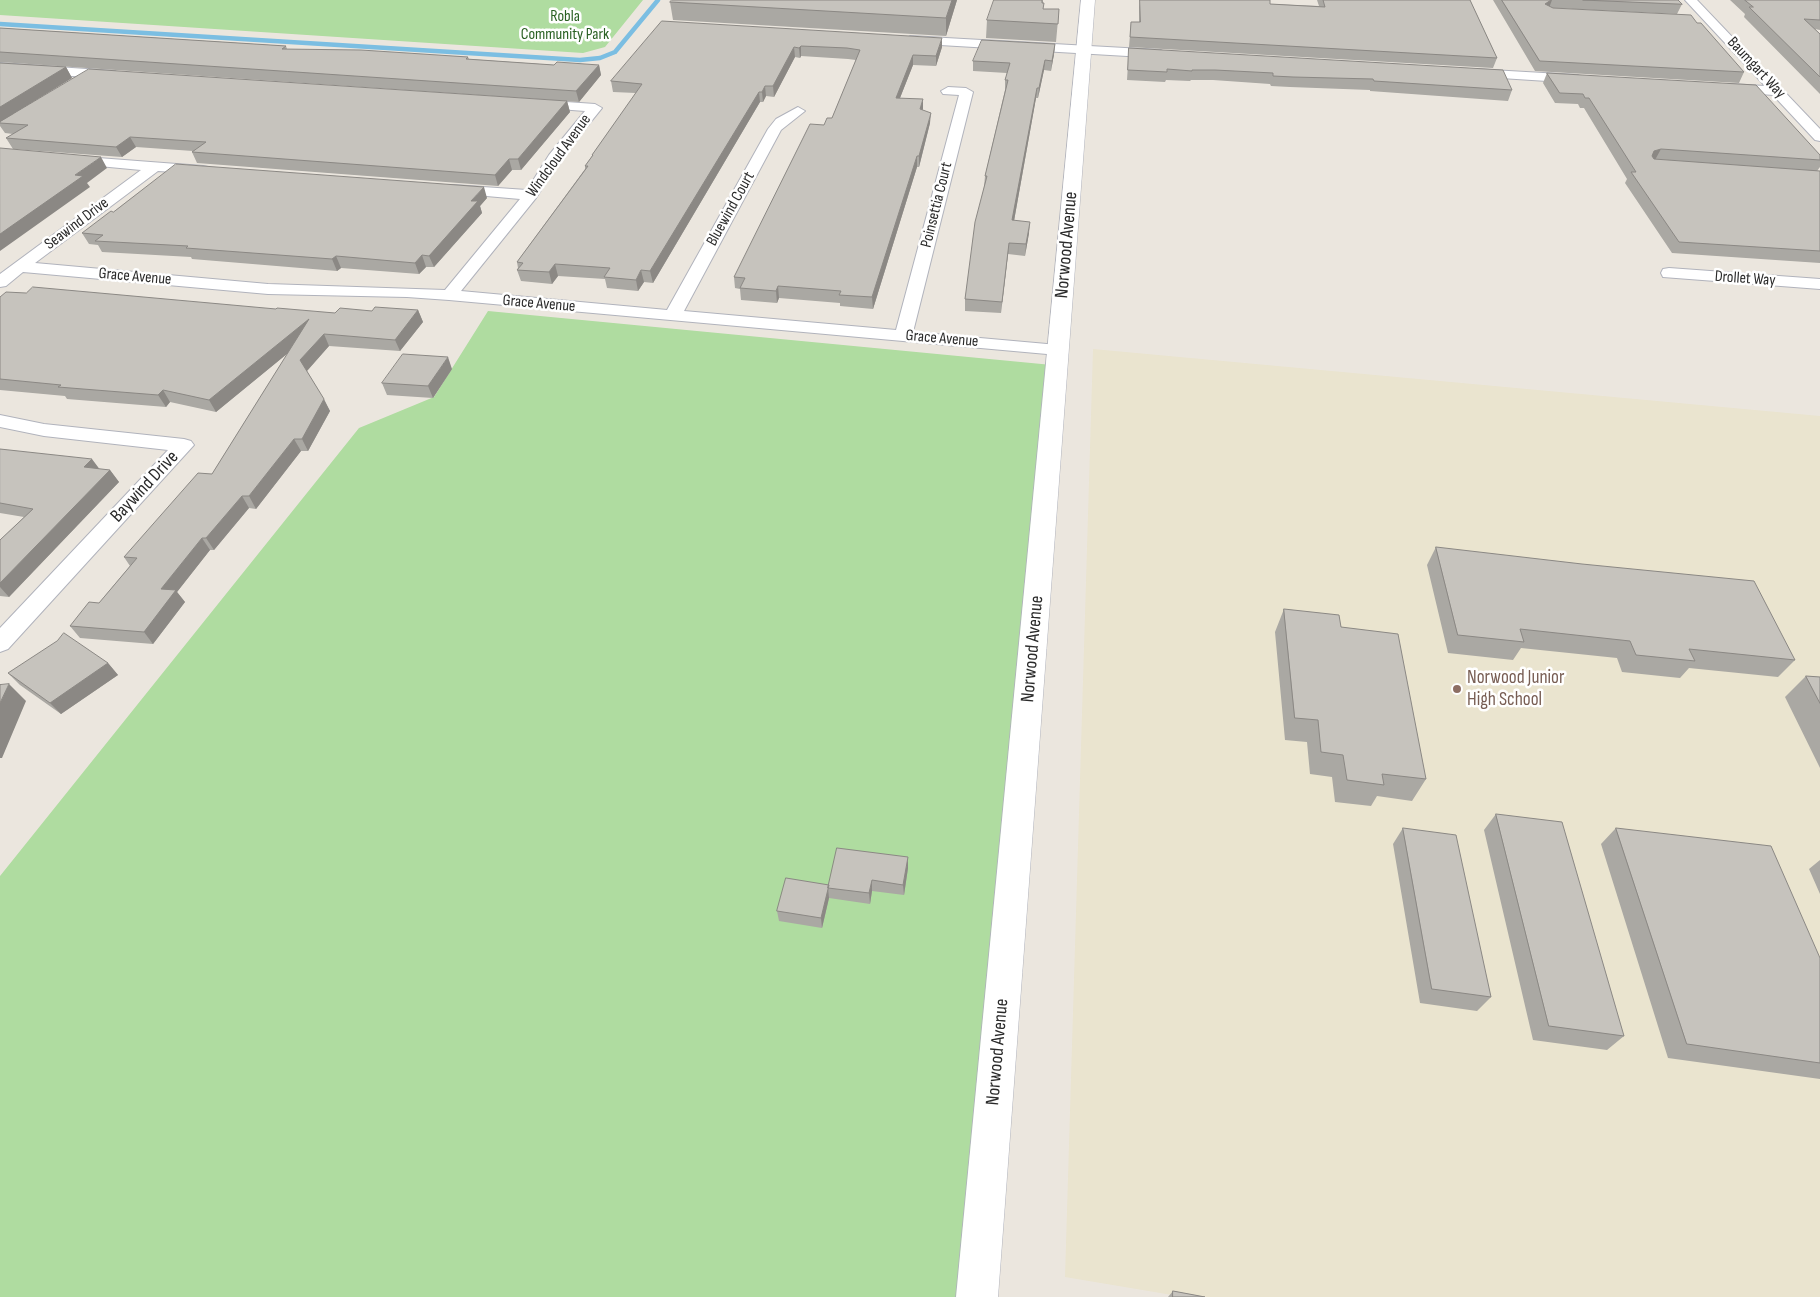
<!DOCTYPE html>
<html>
<head>
<meta charset="utf-8">
<style>
	body { margin:0 }
	canvas { display:block; background:#ebe6de }
</style>
</head>
<body>
<canvas width="1820" height="1297"></canvas>
<script>
const ctx = document.querySelector('canvas').getContext('2d');
ctx.lineJoin = 'round';
function fillPath(path, color) { ctx.fillStyle = color; ctx.fill(path, 'evenodd'); }
function stroke(path, color, width, dash) { ctx.strokeStyle = color; ctx.lineWidth = width; ctx.lineCap = dash ? 'butt' : 'round'; ctx.setLineDash(dash || []); ctx.stroke(path); }
function label(font, color, halo, rows, align = 'center') {
  ctx.font = font + ' "Sofia Sans Condensed",sans-serif'; ctx.lineWidth = 5; ctx.setLineDash([]); ctx.textBaseline = 'middle'; ctx.strokeStyle = halo; ctx.fillStyle = color; for (const [text, x, y, turn = 0] of rows) {
    ctx.save(); ctx.translate(x, y); ctx.rotate((+turn || 0) * Math.PI / 180); ctx.textAlign = isNaN(turn) ? turn : align; if (halo) ctx.strokeText(text, 0, 0); ctx.fillText(text, 0, 0); ctx.restore();
  }
}
fillPath(new Path2D(`
	M1093,349L1820,416V1297H1184L1065,1277Z`), '#eae4cf');
fillPath(new Path2D(`
	M0,0H643L605,47L583,53L0,15Z
	M488,311L1052,365L977,1297H0V876L359,428L434,397Z`), '#afdca0');
stroke(new Path2D(`
	M0,24L580,60L600,58L615,52L658,0`), '#7bbee2', 4.5);
const street = new Path2D(`
	M1685,0H1697L1820,129V141L1815,140L1773,95L1723,91L1722,88L1728,84L1765,86Z
	M910,36L1161,50L1167,54L1161,58L906,43L904,40Z
	M0,63L115,71L121,75L115,79L0,71Z
	M1474,69L1578,75L1584,79L1578,83L1470,76L1468,73L1470,70Z
	M948,87L966,88L973,92L913,332L1058,345L1064,346L1067,350L1064,354L1058,355L449,300L407,297L268,294L23,272L6,286L0,287V274L141,170L67,163L65,160L67,157L72,156L203,166L208,167L210,170L208,173L203,174L158,171L35,263L268,284L445,290L520,199L453,193L448,192L446,189L448,186L453,185L527,190L549,155L585,111L532,107L530,104L537,100L595,104L602,108L560,160L536,198L461,291L667,310L768,129L776,119L798,107L805,111L781,130L684,311L896,330L959,95L943,94L941,91Z
	M1669,268L1820,279V289L1663,277L1661,273L1663,269Z
	M0,415L44,424L184,439L191,441L194,445L8,649L0,652V628L168,450L44,436L0,427Z`);
const secondary = new Path2D(`
	M1081,0H1095L998,1297H956Z`);
stroke(street, '#b1b3bc', 2);
stroke(secondary, '#b1b3bc', 1);
fillPath(street, '#fff');
fillPath(secondary, '#fff');
fillPath(new Path2D(`
	M957,0L946,36L673,20L670,2Z
	M1043,0V9H1059L1056,42L986,38L987,20Z
	M1140,0H1270V4L1319,6L1317,0H1470L1497,58L1493,68L1129,47L1131,22H1139V7Z
	M1493,0H1678L1682,4L1677,14L1553,8L1697,23L1744,72L1739,83L1535,71Z
	M1730,0H1820V30L1815,29L1820,34V94L1744,17L1745,14Z
	M662,21L942,47L936,66L913,65L900,98L923,110L930,123L919,167H917L873,309L840,306V303L779,298L777,303L741,300L740,289L735,288L734,277L824,125L832,118L856,60L848,59L801,56L800,58L795,57L774,97L766,96L763,102H760L653,283L644,282L638,291L607,288L605,279L558,276L552,284L521,281L517,270L518,268L517,262L585,169V166L592,156V155L636,93L613,92L611,81Z
	M0,28L286,46L287,49L468,57L469,59L554,65H599L601,75L579,102L0,62Z
	M1055,44L1054,54L1051,71L1044,70L1038,98H1036L1014,221L1029,233L1025,256L1008,254L1001,313L965,311V299L984,187L985,176L1005,90V80L1007,73L973,71V61Z
	M1129,48L1512,90L1508,101L1370,91V90L1290,87L1271,86L1270,84L1213,80H1191L1190,81L1166,80L1165,82L1127,80Z
	M0,63L66,67L72,78L13,114L567,101L570,112L521,170H512L498,186L197,163L192,152L193,151L136,147L122,157L13,149L6,138L13,134L5,133L0,126Z
	M1547,73L1820,155V167L1817,171H1820V263L1672,253L1625,183L1627,179L1584,108H1580L1578,104L1555,103L1543,83Z
	M487,198L480,206L482,213L434,267H426L419,274L341,268L337,271L192,259L191,257L102,252L98,245L89,244L82,233Z
	M0,297L335,313L372,311L418,310L423,322L400,351L329,346L307,371L330,411L308,451H301L256,509L249,508L214,550H210L177,592L185,602L153,644L80,638L70,626L99,603L130,566L124,557L212,474L288,353L216,412L170,402L166,407L67,399L65,396L0,390Z
	M452,369L433,398L387,395L382,383Z
	M0,449L99,469L110,470L119,482L9,597L0,596V540L24,517L0,513Z
	M1436,547L1795,660L1778,677L1689,668L1680,678L1622,672L1617,658L1521,648L1513,660L1448,653L1427,565Z
	M1284,609L1341,627L1426,779L1412,801L1377,796L1371,806L1335,802L1332,777L1310,774L1307,742L1285,740L1275,632Z
	M108,663L118,675L61,714L20,685L8,673Z
	M1806,676L1820,677V768L1785,697Z
	M1496,814L1624,1036L1607,1050L1533,1040L1484,830Z
	M1403,828L1491,997L1477,1011L1420,1003L1393,844Z
	M1616,828L1820,958V1079L1668,1058L1601,844Z
	M908,857V868L904,895L872,891L870,904L829,898L822,928L779,921L777,911L829,885Z
	M1820,860V894L1809,869Z
	M1173,1291L1205,1297H1168Z`), '#aaa8a3');
fillPath(new Path2D(`
	M952,0H957L946,36V18Z
	M1551,0H1552L1549,8L1545,4Z
	M942,38V47L936,66V56Z
	M1055,44L1054,54L1051,71L1052,61Z
	M801,46V56L800,58L799,48Z
	M794,47L795,57L774,97L773,86Z
	M913,55V65L896,108V98Z
	M1045,60L1044,70L1038,98L1039,88Z
	M599,65L601,75L579,102L576,91Z
	M66,67L72,78L0,122V107Z
	M765,86L766,96L763,102L762,92Z
	M1037,88L1036,98L1012,232V220Z
	M759,92L760,102L653,283L650,271Z
	M923,99V110L920,109Z
	M567,101L570,112L521,170L518,159Z
	M931,113L930,123L919,167V156Z
	M130,137L136,147L122,157L116,147Z
	M1661,149L1655,160L1648,162L1654,151Z
	M917,156V167L873,309L872,297Z
	M101,157L107,168L87,183L90,187L0,251V234L75,175Z
	M509,159L512,170L498,186L495,175Z
	M484,187L487,198L480,206L482,213L434,267L429,256L471,201Z
	M1030,222L1029,233L1025,256L1026,244Z
	M1009,243L1008,254L1001,313L1002,302Z
	M422,255L426,267L419,274L415,263Z
	M336,256L341,268L337,271L332,259Z
	M555,264L558,276L552,284L549,272Z
	M641,270L644,282L638,291L636,280Z
	M778,286L779,298L777,303L776,291Z
	M418,310L423,322L400,351L395,340Z
	M309,319L315,331L216,412L209,400Z
	M324,334L329,346L306,372L300,360Z
	M448,357L452,369L433,398L428,386Z
	M163,390L170,402L166,407L158,395Z
	M324,399L330,411L308,451L302,439Z
	M294,439L301,451L256,509L249,496Z
	M92,459L101,471L84,467Z
	M110,470L119,482L9,597L0,587V583Z
	M242,496L249,508L214,550L206,538Z
	M202,538L210,550L177,592L185,602L153,644L144,632L161,589Z
	M108,663L118,675L61,714L50,703Z
	M9,684L26,701L2,758H0V703Z
	M908,857V868L904,895L903,885Z
	M872,880V891L870,904L869,893Z
	M828,888L829,898L822,928L821,918Z`), '#8b8884');
const building = new Path2D(`
	M672,0H952L946,18L670,2Z
	M994,0H1042V3H1044L1043,9H1059L1058,24L987,20Z
	M1140,0H1270V4L1325,7L1323,0H1470L1497,58L1130,37L1131,22H1140Z
	M1502,0H1551L1545,4L1553,8L1691,15L1697,23H1701L1744,72L1540,61Z
	M1583,0H1678L1682,4Z
	M1745,0H1820V20L1804,19L1820,34V77L1749,7H1753Z
	M662,21L942,38L936,56L913,55L896,98L923,99L920,109L931,113L919,156H917L872,297L839,295L841,291L778,286L776,291L740,288L745,278L734,277L810,124L824,125L827,118H832L860,50L847,48L801,46L799,48L794,47L773,86H765L762,92H759L650,271L641,270L636,280L604,277L610,268L555,264L549,272L517,270L523,263L517,262L588,166H585L593,155H592L642,84L611,81Z
	M0,28L286,46L282,49L361,50L468,57L466,59L554,65L557,62L599,65L576,91L0,52Z
	M982,40L1055,44L1052,61L1045,60L1039,88H1037L1012,220L1030,222L1026,244L1009,243L1002,302L965,299L975,222L987,176H985L1008,80H1005L1010,63L973,61Z
	M1129,48L1503,70L1512,90L1374,81L1373,79L1293,77L1273,76V73L1215,70H1192V71L1167,69V72L1128,70Z
	M0,63L66,67L0,107Z
	M89,69L567,101L518,159H509L495,175L192,152L206,142L130,137L116,147L6,138L28,125L0,123V122Z
	M1547,73L1756,85L1820,155V160L1661,149L1654,151L1652,156L1654,159L1820,171V251L1679,242L1631,172H1636L1589,98H1585L1583,94L1560,93Z
	M0,148L101,157L75,175L83,176L0,234Z
	M176,164L484,187L471,201H478L429,256L422,255L415,263L336,256L332,259L186,248L188,246L95,241L103,235L82,233L111,211L113,212Z
	M33,287L276,309L277,308L335,313L340,308L372,311L375,307L418,310L395,340L324,334L300,360L324,399L302,439H294L249,496H242L206,538H202L161,589L176,590L144,632L70,626L89,602L99,603L137,558L124,557L198,473L212,474L309,319L209,400L163,390L158,395L58,387L61,385L0,379V297L6,292L26,293Z
	M403,354L448,357L428,386L382,383Z
	M0,449L92,459L84,467L110,470L0,583V540L33,509L0,503Z
	M1436,547L1582,564L1754,581L1795,660L1689,649L1695,661L1636,655L1630,641L1520,629L1524,642L1458,635Z
	M1284,609L1339,615L1341,627L1398,634L1426,779L1382,774L1384,785L1347,780L1343,755L1321,752L1318,720L1295,718Z
	M64,633L108,663L50,703L8,673L57,641Z
	M1806,676L1820,677V703Z
	M9,684L0,703V685Z
	M1496,814L1562,822L1624,1036L1549,1026Z
	M1403,828L1456,835L1491,997L1432,989Z
	M1616,828L1771,846L1820,958V1063L1687,1044Z
	M837,848L908,857L903,885L872,880L869,893L828,888Z
	M786,878L829,885L821,918L777,911Z
	M1173,1291L1205,1297H1173Z`);
fillPath(building, '#c6c3bd');
stroke(building, '#8b8884', 1);
for (const [x, y, r, color] of [
	[1457,689,5,"#8d6e63"]
]) { const dot = new Path2D(); dot.arc(x, y, r, 0, 2 * Math.PI); ctx.fillStyle = color; ctx.fill(dot); stroke(dot, '#fff', 2); }
label('16px', '#296022', '#fff', [
	["Robla",565,17],
	["Community Park",565,35]
]);
label('16px', '#2a2a2a', '#fff', [
	["Baumgart Way",1756,68,47],
	["Windcloud Avenue",559,156,-54],
	["Poinsettia Court",937,205,-76],
	["Bluewind Court",731,209,-61],
	["Seawind Drive",77,224,-37],
	["Grace Avenue",135,277,5],
	["Drollet Way",1745,279,4],
	["Grace Avenue",539,304,5],
	["Grace Avenue",942,339,5]
]);
label('19px', '#2a2a2a', '#fff', [
	["Norwood Avenue",1067,245,-85],
	["Baywind Drive",145,487,-47],
	["Norwood Avenue",1033,649,-85],
	["Norwood Avenue",998,1052,-85]
]);
label('19px', '#785e54', '#fff', [
	["Norwood Junior",1467,678],
	["High School",1467,700]
], 'left');
</script>
</body>
</html>
